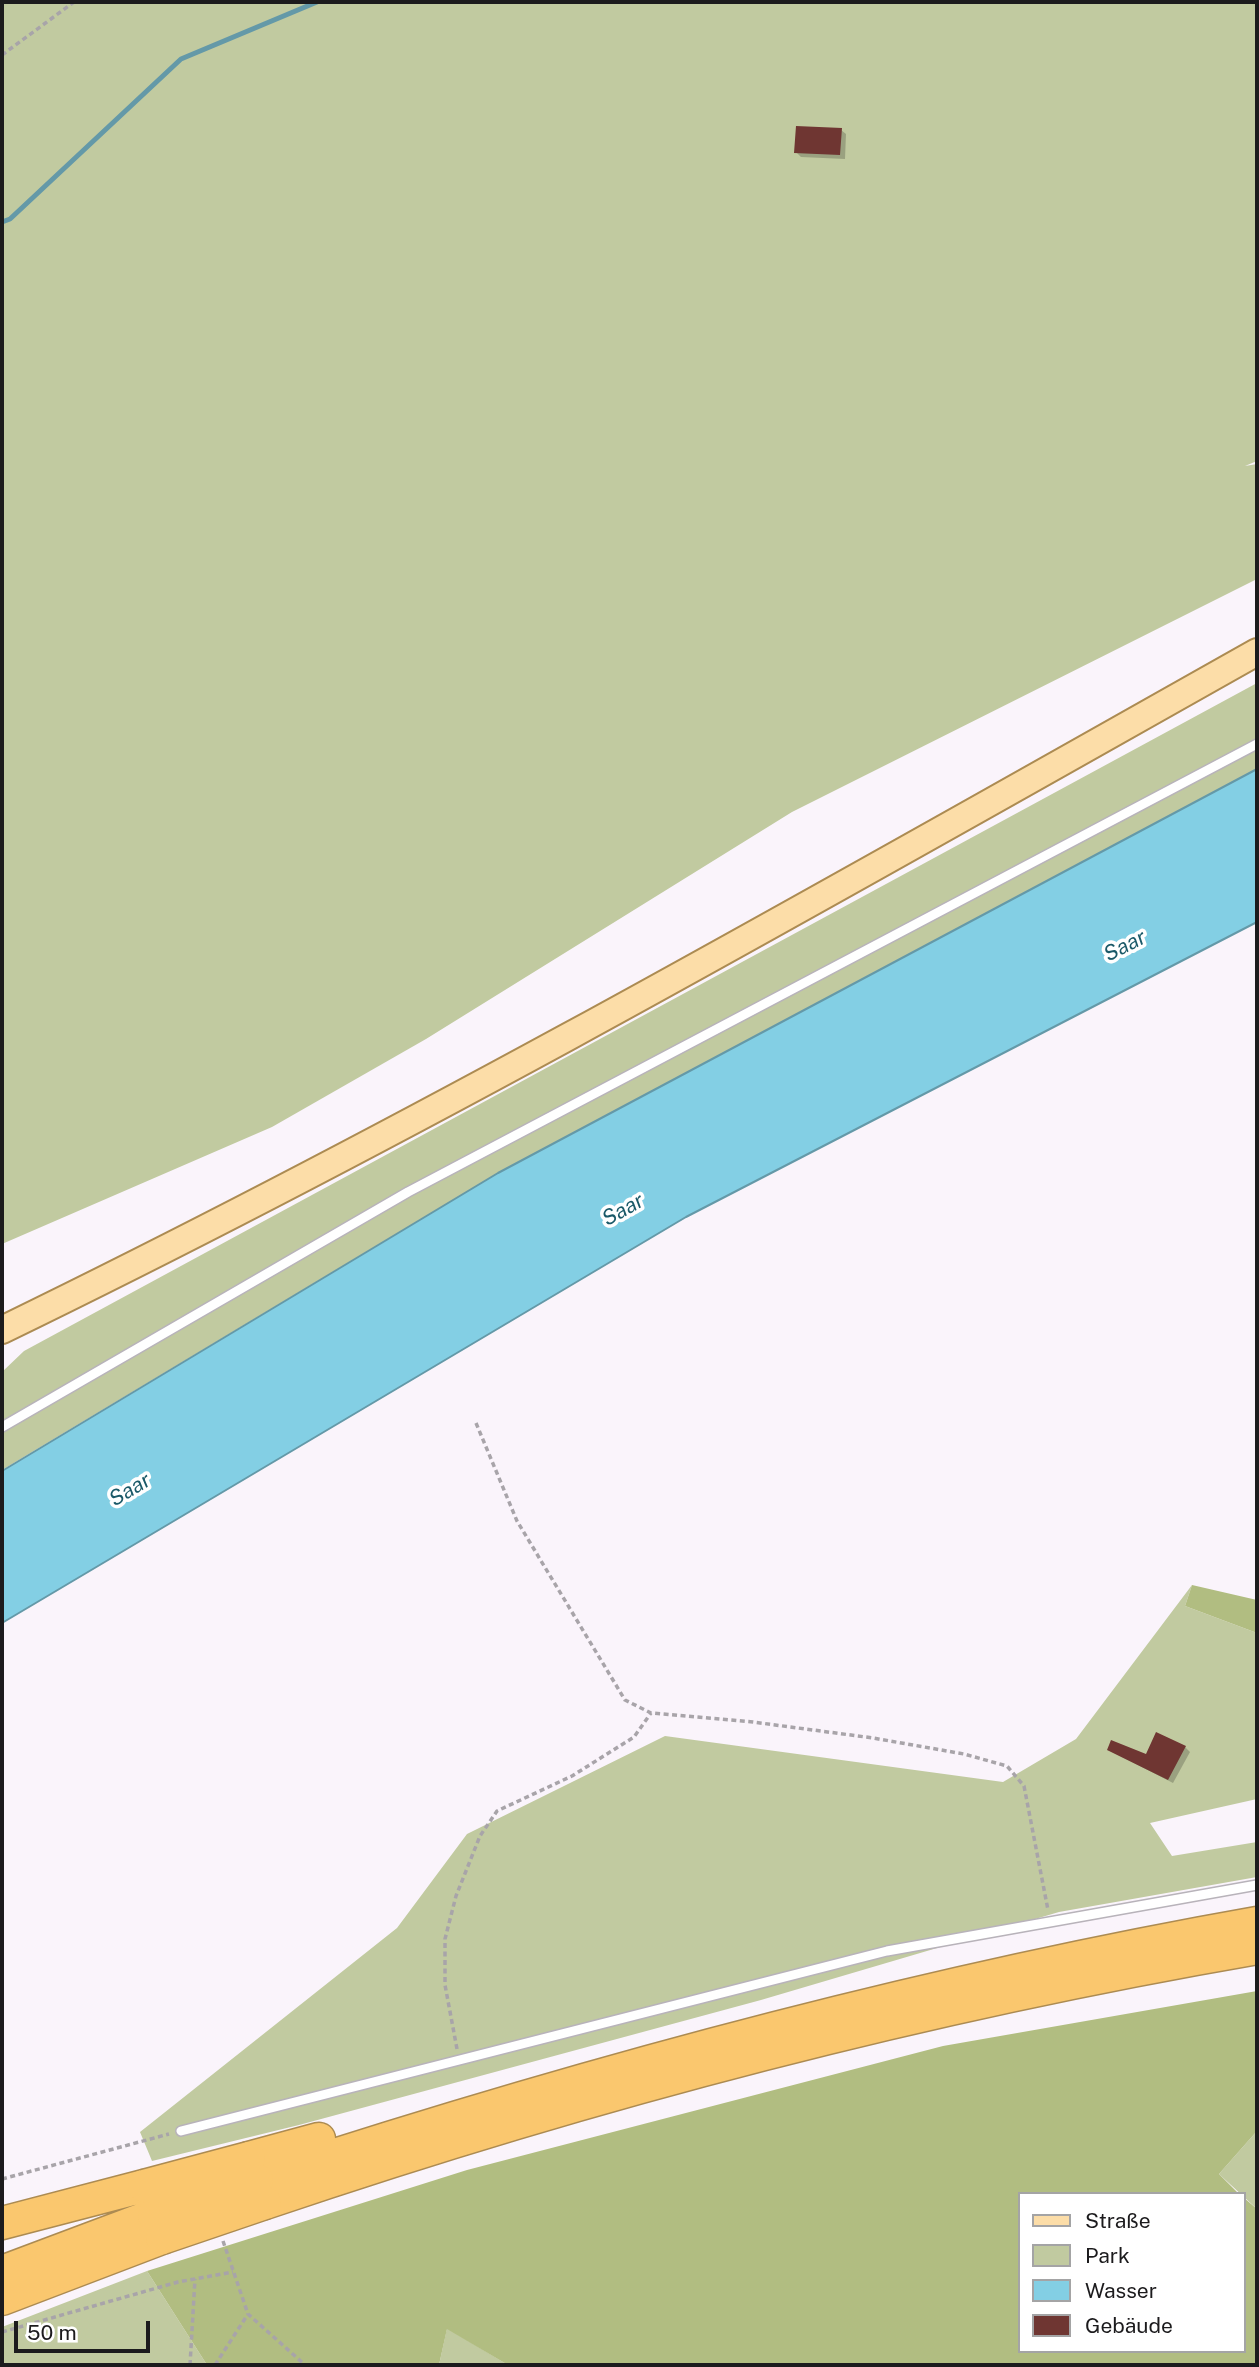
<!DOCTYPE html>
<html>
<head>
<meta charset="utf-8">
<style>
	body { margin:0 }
	#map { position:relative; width:1259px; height:2367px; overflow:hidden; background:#faf4fb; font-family:"Public Sans",sans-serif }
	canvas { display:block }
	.frame { position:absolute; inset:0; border:4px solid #1c1b1d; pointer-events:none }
	.legend { position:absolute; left:1018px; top:2192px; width:228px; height:161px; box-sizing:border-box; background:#fff; border:2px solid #a4a4a5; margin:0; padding:9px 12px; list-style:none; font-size:21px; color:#1c1b1d }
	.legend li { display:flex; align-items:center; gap:14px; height:35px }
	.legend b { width:35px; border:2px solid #a4a4a5 }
	.scale { position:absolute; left:14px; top:2321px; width:136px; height:32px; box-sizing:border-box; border:4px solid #1c1b1d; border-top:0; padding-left:9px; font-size:21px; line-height:24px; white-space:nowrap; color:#1c1b1d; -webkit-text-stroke:5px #fff; paint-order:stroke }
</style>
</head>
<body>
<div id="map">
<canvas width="1259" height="2367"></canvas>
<div class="frame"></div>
<ul class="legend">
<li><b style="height:9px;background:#fcdda8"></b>Straße</li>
<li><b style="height:19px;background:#c1caa0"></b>Park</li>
<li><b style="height:19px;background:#83cfe4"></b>Wasser</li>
<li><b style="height:19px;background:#6f3632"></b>Gebäude</li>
</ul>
<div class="scale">50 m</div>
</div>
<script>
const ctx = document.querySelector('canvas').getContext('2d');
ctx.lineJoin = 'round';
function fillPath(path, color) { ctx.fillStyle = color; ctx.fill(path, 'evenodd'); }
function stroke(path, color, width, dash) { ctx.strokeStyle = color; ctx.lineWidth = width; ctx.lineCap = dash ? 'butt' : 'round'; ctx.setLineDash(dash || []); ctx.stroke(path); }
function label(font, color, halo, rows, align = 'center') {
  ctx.font = font + ' "Public Sans",sans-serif'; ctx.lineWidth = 7; ctx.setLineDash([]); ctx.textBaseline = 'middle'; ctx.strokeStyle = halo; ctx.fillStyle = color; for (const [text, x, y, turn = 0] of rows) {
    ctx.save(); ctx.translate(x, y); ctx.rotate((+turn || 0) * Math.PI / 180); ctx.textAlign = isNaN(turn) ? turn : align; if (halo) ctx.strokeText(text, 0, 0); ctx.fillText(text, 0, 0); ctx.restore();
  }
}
fillPath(new Path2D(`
	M2,2H1257V461L1245,466L1257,464V579L792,812L426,1039L272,1127L2,1244Z
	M1257,683V769L498,1173L2,1470V1372L24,1351Z
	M1192,1585L1185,1606L1257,1633V1799L1150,1823L1172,1856L1257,1842V1877L1059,1912L761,2000L299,2125L152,2161L140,2132L397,1928L467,1834L665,1736L1003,1782L1076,1739Z
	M1257,2131V2209L1219,2174Z
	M147,2271L207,2365H2V2327Z
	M447,2328L508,2365H439Z`), '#c1caa0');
fillPath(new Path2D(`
	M1192,1585L1257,1600V1633L1185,1606Z
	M1257,1991V2131L1219,2174L1239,2194H1019V2351H1243V2197L1257,2209V2365H508L447,2329L439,2365H207L147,2271L467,2170L943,2046Z`), '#b1bd81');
const water = new Path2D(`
	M1257,769V922L686,1217L2,1623V1471L498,1173Z`);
fillPath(water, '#83cfe4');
stroke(water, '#6499a8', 2);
fillPath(new Path2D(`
	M841,130L846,134L845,159L801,157L796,152Z
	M1185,1747L1190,1752L1173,1783L1109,1750L1147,1756Z`), '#0003');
stroke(new Path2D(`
	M2,222L10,219L181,59L317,2`), '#6499a8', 5);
fillPath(new Path2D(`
	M796,126L842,128L840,155L794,153Z
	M1156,1732L1186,1746L1168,1780L1107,1750L1111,1740L1146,1754Z`), '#6f3632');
const lane = new Path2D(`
	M2,1427L408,1192L1257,744
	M181,2131L887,1951L1257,1885`);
const primary = new Path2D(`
	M2,1330C430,1122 843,885 1257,652`);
const highway = new Path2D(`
	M249,2158L319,2139
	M257,2180C585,2073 917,1983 1257,1923
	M265,2203C589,2093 920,2006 1257,1948
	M2,2223L144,2186
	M2,2272L154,2215
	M2,2299L162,2238`);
stroke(lane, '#b8b3ba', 12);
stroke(primary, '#ac8b52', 30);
stroke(highway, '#ac8b52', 35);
stroke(new Path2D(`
	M2,55L74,2
	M476,1423L517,1521L625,1700L651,1713L753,1722L873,1738L964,1754L1007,1766L1024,1786L1048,1910
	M457,2049L445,1985V1939L456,1896L480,1836L497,1811L572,1776L634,1737L651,1713
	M2,2179L169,2134
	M223,2241L248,2314L305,2365
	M2,2332L178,2282L233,2272
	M190,2365L195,2279
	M215,2365L248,2314`), '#a8a4a9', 3.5, [5, 3.5]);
stroke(lane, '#fff', 9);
stroke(primary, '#fcdda8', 26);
stroke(highway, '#fac76e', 32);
const highwayBridge = new Path2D(`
	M144,2186L249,2158
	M154,2215L257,2180
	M162,2238L265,2203`);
stroke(highwayBridge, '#ac8b52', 35, []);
stroke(highwayBridge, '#fac76e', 32);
label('italic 21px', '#1a5968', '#fff', [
	["Saar",1125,946,-27],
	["Saar",623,1210,-29],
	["Saar",130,1490,-31]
]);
</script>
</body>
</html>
